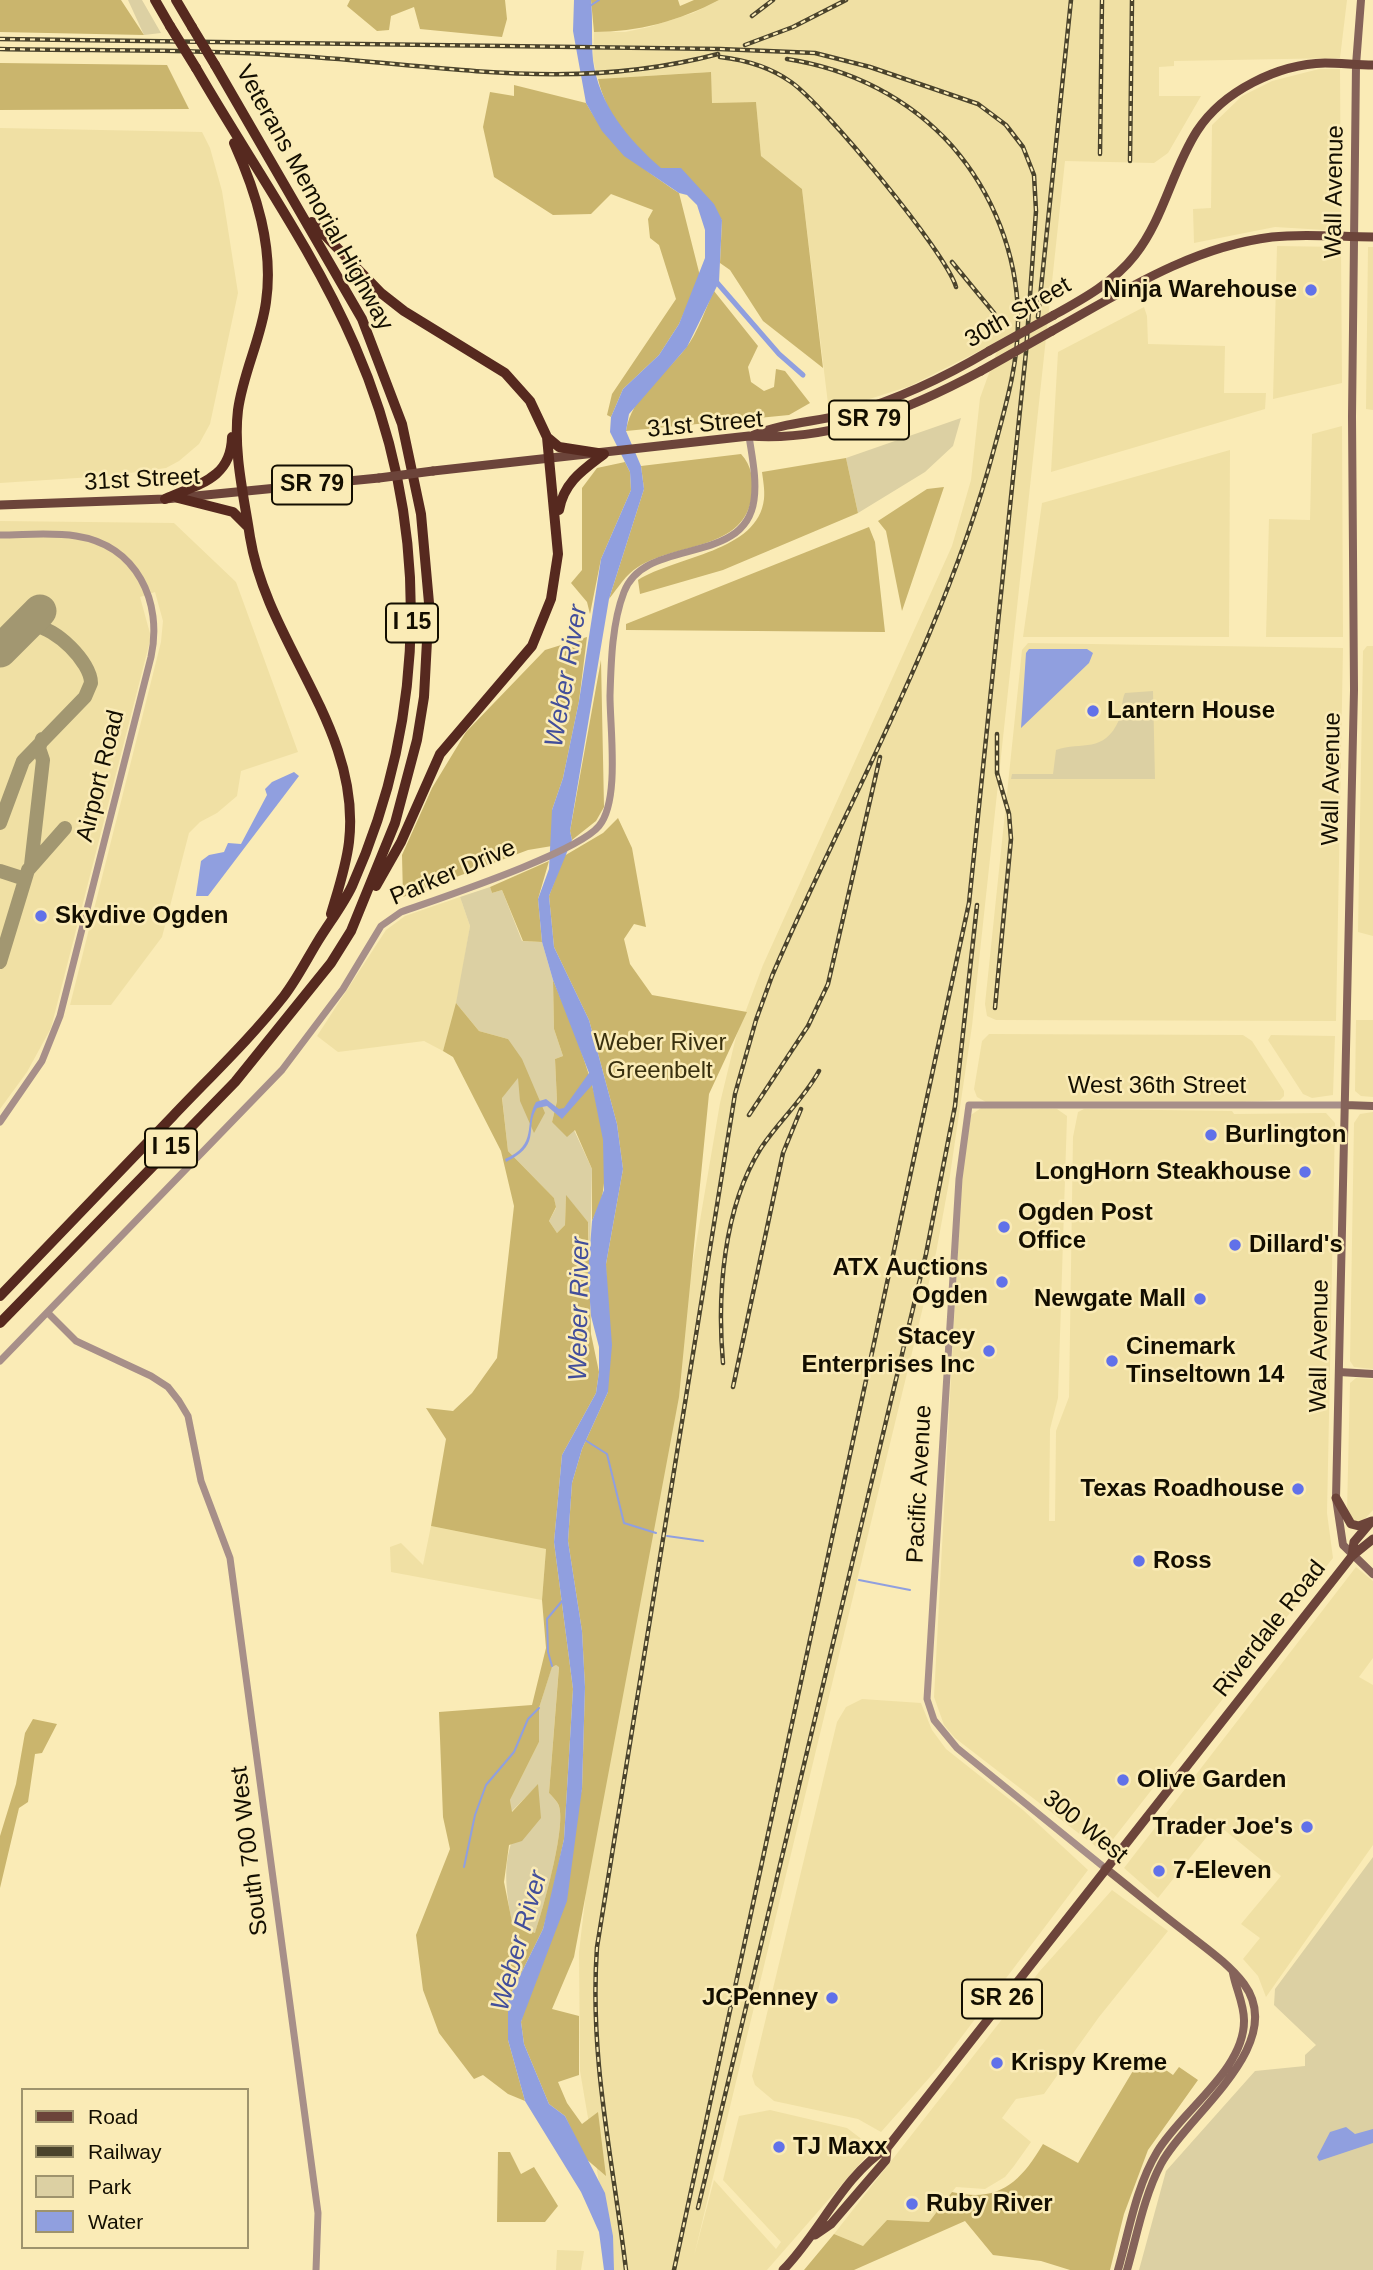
<!DOCTYPE html>
<html>
<head>
<meta charset="utf-8">
<style>
	body { margin:0 }
	#map { position:relative; width:1373px; height:2270px; overflow:hidden; background:#faebb6; font-family:Arial,sans-serif }
	canvas { display:block }
	.legend { position:absolute; left:21px; top:2088px; width:228px; height:161px; box-sizing:border-box; background:#faebb6; border:2px solid #9e936d; margin:0; padding:9px 12px; list-style:none; font-size:21px; color:#130e00 }
	.legend li { display:flex; align-items:center; gap:14px; height:35px }
	.legend b { width:35px; border:2px solid #9e936d }
</style>
</head>
<body>
<div id="map">
<canvas width="1373" height="2270"></canvas>
<ul class="legend">
<li><b style="height:9px;background:#6c443a"></b>Road</li>
<li><b style="height:9px;background:#4a432c"></b>Railway</li>
<li><b style="height:19px;background:#dcd0a3"></b>Park</li>
<li><b style="height:19px;background:#909fdf"></b>Water</li>
</ul>
</div>
<script>
const ctx = document.querySelector('canvas').getContext('2d');
ctx.lineJoin = 'round';
function fillPath(path, color) { ctx.fillStyle = color; ctx.fill(path, 'evenodd'); }
function stroke(path, color, width, dash) { ctx.strokeStyle = color; ctx.lineWidth = width; ctx.lineCap = dash ? 'butt' : 'round'; ctx.setLineDash(dash || []); ctx.stroke(path); }
function label(font, color, halo, rows, align = 'center') {
  ctx.font = font + ' Arial,sans-serif'; ctx.lineWidth = 5; ctx.setLineDash([]); ctx.textBaseline = 'middle'; ctx.strokeStyle = halo; ctx.fillStyle = color; for (const [text, x, y, turn = 0] of rows) {
    ctx.save(); ctx.translate(x, y); ctx.rotate((+turn || 0) * Math.PI / 180); ctx.textAlign = isNaN(turn) ? turn : align; if (halo) ctx.strokeText(text, 0, 0); ctx.fillText(text, 0, 0); ctx.restore();
  }
}
fillPath(new Path2D(`
	M719,0H1347L1340,58L1174,61V66L1159,67V96H1201L1168,153L1154,163L1065,161L972,1026L949,1182L936,1253L694,2256L714,2180L776,2249L781,2242L723,2180L739,2116L770,2110L847,2128L868,2144L871,2151L767,2270H614L580,2071L579,1952L587,1884L720,1103L736,1037L763,965L952,546L971,480L980,398L1001,340L910,386L829,412L802,189L761,156L756,102L711,103L710,72L598,79L593,59L594,32H625L649,27L693,13Z
	M1319,69H1340L1341,231L1275,227L1194,243L1193,209L1211,208L1212,125L1242,96L1272,81Z
	M0,128L202,132L210,148L222,191L238,293L210,424L199,444L179,461L166,468L108,476L0,483Z
	M1277,246L1341,247L1342,383L1273,399Z
	M1368,247H1373V410L1366,409Z
	M1144,307L1147,316L1148,344L1225,346L1224,393H1266L1265,409L1051,472L1058,352Z
	M1342,426L1343,637H1266L1269,519L1310,520L1312,434Z
	M1230,450L1229,637H1023L1042,503Z
	M0,521L174,523L236,582L298,752L241,771L237,796L217,813L200,822L189,833L162,937L111,1005H70L161,642L163,621L155,592L140,597L151,637L51,1028L27,1072L0,1109Z
	M1028,643L1343,648L1336,1021L996,1020L987,1016L985,1004L1022,650Z
	M1367,646H1373V936L1358,932L1363,651Z
	M460,897L470,926L457,1004L443,1051L424,1041L338,1052L317,1036L386,930L405,916Z
	M1356,1020H1373V1097L1361,1096L1355,1091Z
	M989,1034L1243,1035L1252,1041L1284,1091V1096L1280,1100L1222,1103L986,1102L977,1097L974,1089L982,1041Z
	M1271,1035L1335,1036L1333,1095L1312,1098L1303,1094L1268,1040Z
	M981,1108L1057,1109L1067,1116L1058,1398L1050,1429L1049,1521H1055L1056,1431L1069,1397L1073,1137L1078,1112L1084,1109L1232,1111L1234,1114L1326,1113L1335,1123L1327,1513L1333,1558L1103,1852L955,1738L944,1725L934,1697L962,1171L971,1115Z
	M1373,1112V1369L1354,1367L1350,1361L1354,1123L1360,1114Z
	M1356,1378L1373,1379V1510L1362,1522H1354L1347,1512L1350,1383Z
	M431,1526L546,1549L542,1600L391,1572L390,1547L401,1543L423,1565Z
	M1356,1567L1373,1581V1658L1359,1677L1373,1685V1845L1266,1997L1258,1976L1243,1959L1260,1938L1241,1924L1281,1876L1217,1824L1158,1898L1124,1868Z
	M862,1699L921,1703L932,1730L946,1749L1023,1810L1088,1870L938,2068L881,2132L858,2119L774,2101L755,2085L752,2076L837,1722L846,1707Z
	M1112,1890L1168,1931L1099,2017L1044,2094L1016,2099L1002,2118L1031,2142L1014,2166L1005,2177L985,2189L956,2187L929,2222L887,2220L863,2246L834,2234L1039,1972Z
	M557,2250L584,2251L581,2270H556Z`), '#f0e0a4');
fillPath(new Path2D(`
	M128,0H142L161,33L144,35Z
	M961,418L953,446L925,472L858,513L846,458Z
	M1153,691L1155,779H1011L1012,774H1053L1056,750C1082,741 1104,754 1119,720C1123,711 1121,701 1125,693Z
	M490,887L492,893L502,890L522,941L542,942L553,980L554,1029L563,1056L555,1059L557,1101L552,1122L574,1130L592,1169L590,1254L588,1222L566,1196L565,1225L557,1233L549,1221L556,1208L554,1198L508,1151L502,1097L518,1077L534,1132L508,1039L479,1031L456,1003L470,926L460,897Z
	M556,1665L559,1666L549,1793C552,1796 558,1802 559,1806C566,1828 543,1910 535,1933L512,1922C499,1856 509,1843 538,1785L511,1812L510,1800L539,1742V1708L552,1666Z
	M1373,1857V2270H1139L1166,2171L1255,2071L1305,2066V2055L1316,2045L1274,2005L1275,1989Z`), '#dcd0a3');
fillPath(new Path2D(`
	M0,0H121L144,35L0,32Z
	M350,0H505L507,19L502,37L420,29L414,7L391,16L389,30L377,31L347,6Z
	M591,0H678L680,6L694,0H719C679,21 638,32 594,32Z
	M0,63L167,65L189,109L0,110Z
	M711,72L712,103L756,102L761,156L802,189L823,368L763,321L730,270L720,263L722,220C676,181 612,141 598,79Z
	M514,85L586,103C609,144 639,167 679,193L700,276L679,324L659,355L623,389L611,417L607,415L612,394L676,299L659,245L650,238L648,219L653,210L611,194L591,214L553,215L494,177L483,127L490,92L514,96Z
	M714,291L758,346L748,367L751,382L764,391L774,387L776,369L785,371L810,403L789,415L626,431C632,395 664,376 685,349C698,333 705,309 714,291Z
	M741,454C752,466 753,479 752,494C746,551 677,542 638,567C626,574 618,588 609,599L644,489L641,466Z
	M846,458L858,513L723,570L640,594L638,580C676,556 758,552 764,499C765,490 763,480 762,472Z
	M625,462L630,472L631,490L601,559L590,614L587,602L571,583L582,570V488L597,468Z
	M944,487L902,611L886,531L878,521L927,489Z
	M869,527L875,542L885,632L626,630V624Z
	M587,637L579,701L563,778L552,810V846L528,850L403,897L402,855L432,788L466,732L545,650Z
	M601,660L604,807L596,821L572,840L570,831Z
	M618,818L632,848L646,927L634,924L624,939L630,964L652,995L747,1012L709,1094L679,1397L574,1957L552,2009L579,2016V2075L558,2082L567,2103L582,2124L598,2112L606,2176L585,2158L565,2116L549,2104L524,2044L521,2022L582,1789L585,1687L582,1631L568,1541L572,1483L582,1449L608,1392L606,1264L623,1169L617,1124L589,1020L554,947L549,896L564,856L603,833Z
	M549,861L538,899L542,942L523,941L502,890L492,893L490,887Z
	M553,980C577,1037 615,1128 603,1191C602,1201 596,1212 592,1221V1169L575,1130L567,1137L552,1122L557,1101L555,1059L563,1056L554,1029Z
	M456,1003L479,1031L508,1039L522,1059L545,1113L534,1133L520,1101L518,1078L502,1098L508,1151L554,1198L556,1207L549,1221L557,1233L565,1225L566,1195L588,1222L591,1334L599,1372L596,1393L562,1455L554,1542L573,1689L564,1839L551,1900L543,1929L508,2000V2040L525,2101L508,2094L483,2075L474,2079L439,2033L423,1990L416,1935L450,1849L443,1817L439,1712L532,1705L546,1648L542,1600L546,1549L431,1526L446,1439L426,1408L453,1411L472,1393L497,1358L514,1206L501,1151L453,1057L443,1051ZM556,1665L559,1667L549,1793C552,1796 558,1802 559,1806C566,1828 543,1909 535,1933L512,1922L504,1882L509,1845L522,1841L541,1818L538,1784L512,1812L510,1800L539,1742V1708L552,1667Z
	M33,1719L57,1724L42,1753L35,1754L28,1802L19,1808L0,1888V1836L16,1784L25,1733Z
	M1143,2054L1173,2075L1179,2067L1198,2080L1148,2150L1124,2214L1110,2270H1070L1041,2261L993,2255L965,2221L854,2270H804L834,2234L863,2246L887,2220L929,2222L952,2192C998,2203 1020,2183 1043,2144L1078,2163Z
	M498,2152H510L521,2174L534,2167L558,2206L545,2222H497Z`), '#cab56d');
fillPath(new Path2D(`
	M574,0H591C593,20 591,40 593,60C599,105 628,139 661,168H681L714,204L722,220L719,282L687,347L629,414L626,431L641,466L644,489L609,599L570,831L572,840L549,896L554,947L589,1020L617,1124L623,1169L606,1264L612,1345L608,1392L582,1449L572,1483L568,1541L582,1631L585,1687L582,1789L567,1901L521,2022L524,2044L549,2104L565,2116L605,2193L613,2236L614,2270H604L599,2232L581,2192L525,2101L508,2040V2000L543,1929L564,1839L573,1689L554,1542L562,1455L596,1393L599,1372V1347L591,1316L588,1274L592,1221L604,1190L603,1140L592,1085L562,1119L547,1106L537,1108C524,1128 543,1144 506,1162L505,1159C539,1144 523,1125 536,1102L546,1099L559,1109L564,1108L589,1073L553,980L542,942L538,899L549,869L552,810L563,778L579,701L601,559L631,490L630,472L610,432L611,417L623,389L659,355L679,324L705,258V230L697,205L687,195L679,193L624,156L602,131L586,103L573,31Z
	M1029,649H1087L1093,653L1089,663L1021,728L1026,653Z
	M294,772L299,776L208,896H196L201,861L209,855L224,852L228,843L241,844L267,795L265,789L272,782Z
	M1346,2127L1355,2134L1373,2129V2143L1319,2161L1317,2157L1330,2132Z`), '#909fdf');
stroke(new Path2D(`
	M590,6L599,0
	M585,1440L607,1454L624,1523L656,1533
	M667,1536L703,1541
	M859,1580L910,1590
	M552,1666L548,1652L547,1619L562,1601
	M464,1867L475,1815L486,1785L514,1752L528,1719L539,1708`), '#909fdf', 2);
stroke(new Path2D(`
	M713,278L779,354L803,375`), '#909fdf', 5);
stroke(new Path2D(`
	M0,823L23,761L85,697L91,683C91,662 55,627 34,626L18,633
	M31,865L43,760L39,748L42,739
	M0,871L25,879
	M0,962L28,870L65,828`), '#a29771', 14);
stroke(new Path2D(`
	M0,651L40,611`), '#a29771', 33);
stroke(new Path2D(`
	M0,535C25,535 51,532 76,536C137,545 163,602 151,657L60,1016L42,1061L0,1122
	M48,1313L76,1341L151,1376L168,1387L179,1401L188,1416L201,1481L230,1558L318,2213L316,2270
	M0,1361L282,1070L343,989L381,926L401,912C440,898 577,853 599,826C620,801 610,729 610,696C611,662 612,623 624,592C645,536 745,567 754,500C757,479 752,457 749,436
	M1105,1868L957,1748L934,1720L927,1699L959,1179L969,1105H1345`), '#a78f89', 7);
stroke(new Path2D(`
	M1361,0L1356,65L1352,416L1354,690L1336,1498L1343,1545L1373,1574
	M1345,1105L1373,1106
	M1339,1372L1373,1374
	M1105,1868C1133,1890 1160,1913 1188,1934C1207,1949 1229,1964 1244,1984C1289,2045 1186,2116 1161,2164C1144,2196 1137,2235 1127,2270
	M1118,2270C1129,2231 1136,2187 1157,2152C1181,2111 1245,2070 1244,2020C1244,2004 1236,1989 1233,1973`), '#85635a', 8);
stroke(new Path2D(`
	M1054,315C1083,299 1114,282 1135,255C1164,218 1172,170 1197,131C1223,91 1278,64 1325,63C1341,63 1357,65 1373,65
	M1052,331C1122,292 1191,247 1272,237C1304,233 1340,237 1373,237
	M754,435C784,422 818,422 850,413C899,399 945,377 989,351
	M433,471L749,436C832,442 910,409 981,371
	M0,505L165,499L379,478
	M1336,1498L1351,1524L1359,1526L1372,1521
	M1352,1556L1354,1542L1370,1523
	M815,2235L831,2224L886,2160L887,2148
	M783,2270C820,2233 842,2177 887,2148L1352,1556L1373,1539`), '#6c443a', 9);
stroke(new Path2D(`
	M155,0L170,26
	M176,0L192,27
	M234,143C256,192 274,247 266,302C261,339 243,373 238,410C233,451 244,497 250,537C267,644 362,729 349,842C346,867 338,890 331,914
	M312,222L381,293L404,311L505,373L530,401L547,437L558,554L551,599L532,646L440,754L401,842L376,886
	M547,437L559,447L604,454
	M178,498L233,512L248,527
	M165,499C198,484 231,479 232,437
	M559,510C564,482 583,470 604,454
	M0,1296C58,1236 115,1176 173,1116C210,1077 251,1038 284,996C297,979 307,959 318,941C329,923 343,905 352,886C429,714 431,520 355,346C313,249 249,160 196,68
	M0,1323L235,1082L331,963L351,931L395,823L417,740L424,697L429,603L421,514L402,424L362,319L215,65`), '#56291f', 10);
const rail = new Path2D(`
	M752,16L773,0
	M0,39L720,49L815,53L870,67L978,104L1006,125L1023,147L1034,175L1036,211L1026,352L969,903L674,2270
	M745,45L793,27L846,0
	M0,49C99,51 198,49 297,56C444,65 572,93 718,54
	M720,57C746,60 770,67 791,82C823,104 946,252 956,287
	M1100,154L1102,0
	M1130,161L1132,0
	M952,262L994,313
	M1038,317L1071,0
	M995,1008L1011,839L1009,814L997,773V734
	M749,1115L808,1026L828,984L880,757
	M723,1363C717,1295 723,1208 761,1148C779,1121 803,1100 819,1071
	M733,1387L783,1153L801,1109
	M698,2208L926,1254L955,1106L977,905
	M626,2270C613,2160 589,2059 597,1947L735,1094L756,1020L772,976C847,802 945,633 994,449C1006,405 1019,361 1018,316C1017,254 993,193 952,146C909,98 851,69 787,59`);
stroke(rail, '#4a432c', 4.5);
stroke(rail, '#faebb6', 2, [5]);
stroke(new Path2D(`
	M989,351L1054,315
	M981,371L1052,331
	M379,478L433,471`), '#6c443a', 9);
stroke(new Path2D(`
	M170,26L196,68
	M192,27L215,65`), '#56291f', 10);
for (const [x, y, r, color] of [
	[1311,290,7,"#6171e9"],
	[1093,711,7,"#6171e9"],
	[41,916,7,"#6171e9"],
	[1211,1135,7,"#6171e9"],
	[1305,1172,7,"#6171e9"],
	[1004,1227,7,"#6171e9"],
	[1235,1245,7,"#6171e9"],
	[1002,1282,7,"#6171e9"],
	[1200,1299,7,"#6171e9"],
	[989,1351,7,"#6171e9"],
	[1112,1361,7,"#6171e9"],
	[1298,1489,7,"#6171e9"],
	[1139,1561,7,"#6171e9"],
	[1123,1780,7,"#6171e9"],
	[1307,1827,7,"#6171e9"],
	[1159,1871,7,"#6171e9"],
	[832,1998,7,"#6171e9"],
	[997,2063,7,"#6171e9"],
	[779,2147,7,"#6171e9"],
	[912,2204,7,"#6171e9"]
]) { const dot = new Path2D(); dot.arc(x, y, r, 0, 2 * Math.PI); ctx.fillStyle = color; ctx.fill(dot); stroke(dot, '#faebb6', 2.5); }
for (const [x, y, w] of [
	[869,420,80],
	[312,485,80],
	[412,623,52],
	[171,1148,52],
	[1002,1999,80]
]) { const box = new Path2D(); box.roundRect(x - w / 2, y - 19.5, w, 39, 5); ctx.fillStyle = '#faebb6'; ctx.fill(box); stroke(box, '#130e00', 2); }
label('bold 23px', '#130e00', null, [
	["SR 79",869,420],
	["SR 79",312,485],
	["I 15",412,623],
	["I 15",171,1148],
	["SR 26",1002,1999]
]);
label('24px', '#130e00', '#faebb6', [
	["Wall Avenue",1335,192,-89],
	["Veterans Memorial Highway",314,198,61],
	["30th Street",1018,313,-30],
	["31st Street",705,425,-5],
	["31st Street",142,480,-3],
	["Airport Road",101,776,-76],
	["Wall Avenue",1332,779,-89],
	["Parker Drive",453,873,-23],
	["West 36th Street",1157,1086],
	["Wall Avenue",1320,1346,-89],
	["Pacific Avenue",920,1484,-87],
	["Riverdale Road",1270,1629,-52],
	["300 West",1085,1827,39],
	["South 700 West",250,1851,-97]
]);
label('bold 24px', '#130e00', '#faebb6', [
	["Ninja Warehouse",1297,290,"right"],
	["Lantern House",1107,711],
	["Skydive Ogden",55,916],
	["Burlington",1225,1135],
	["LongHorn Steakhouse",1291,1172,"right"],
	["Ogden Post",1018,1213],
	["Office",1018,1241],
	["Dillard's",1249,1245],
	["ATX Auctions",988,1268,"right"],
	["Ogden",988,1296,"right"],
	["Newgate Mall",1186,1299,"right"],
	["Stacey",975,1337,"right"],
	["Enterprises Inc",975,1365,"right"],
	["Cinemark",1126,1347],
	["Tinseltown 14",1126,1375],
	["Texas Roadhouse",1284,1489,"right"],
	["Ross",1153,1561],
	["Olive Garden",1137,1780],
	["Trader Joe's",1293,1827,"right"],
	["7-Eleven",1173,1871],
	["JCPenney",818,1998,"right"],
	["Krispy Kreme",1011,2063],
	["TJ Maxx",793,2147],
	["Ruby River",926,2204]
], 'left');
label('24px', '#382f0e', '#faebb6', [
	["Weber River",660,1043],
	["Greenbelt",660,1071]
]);
label('italic 26px', '#424e9b', '#faebb6', [
	["Weber River",567,676,-80],
	["Weber River",580,1309,-89],
	["Weber River",520,1941,-74]
]);
</script>
</body>
</html>
